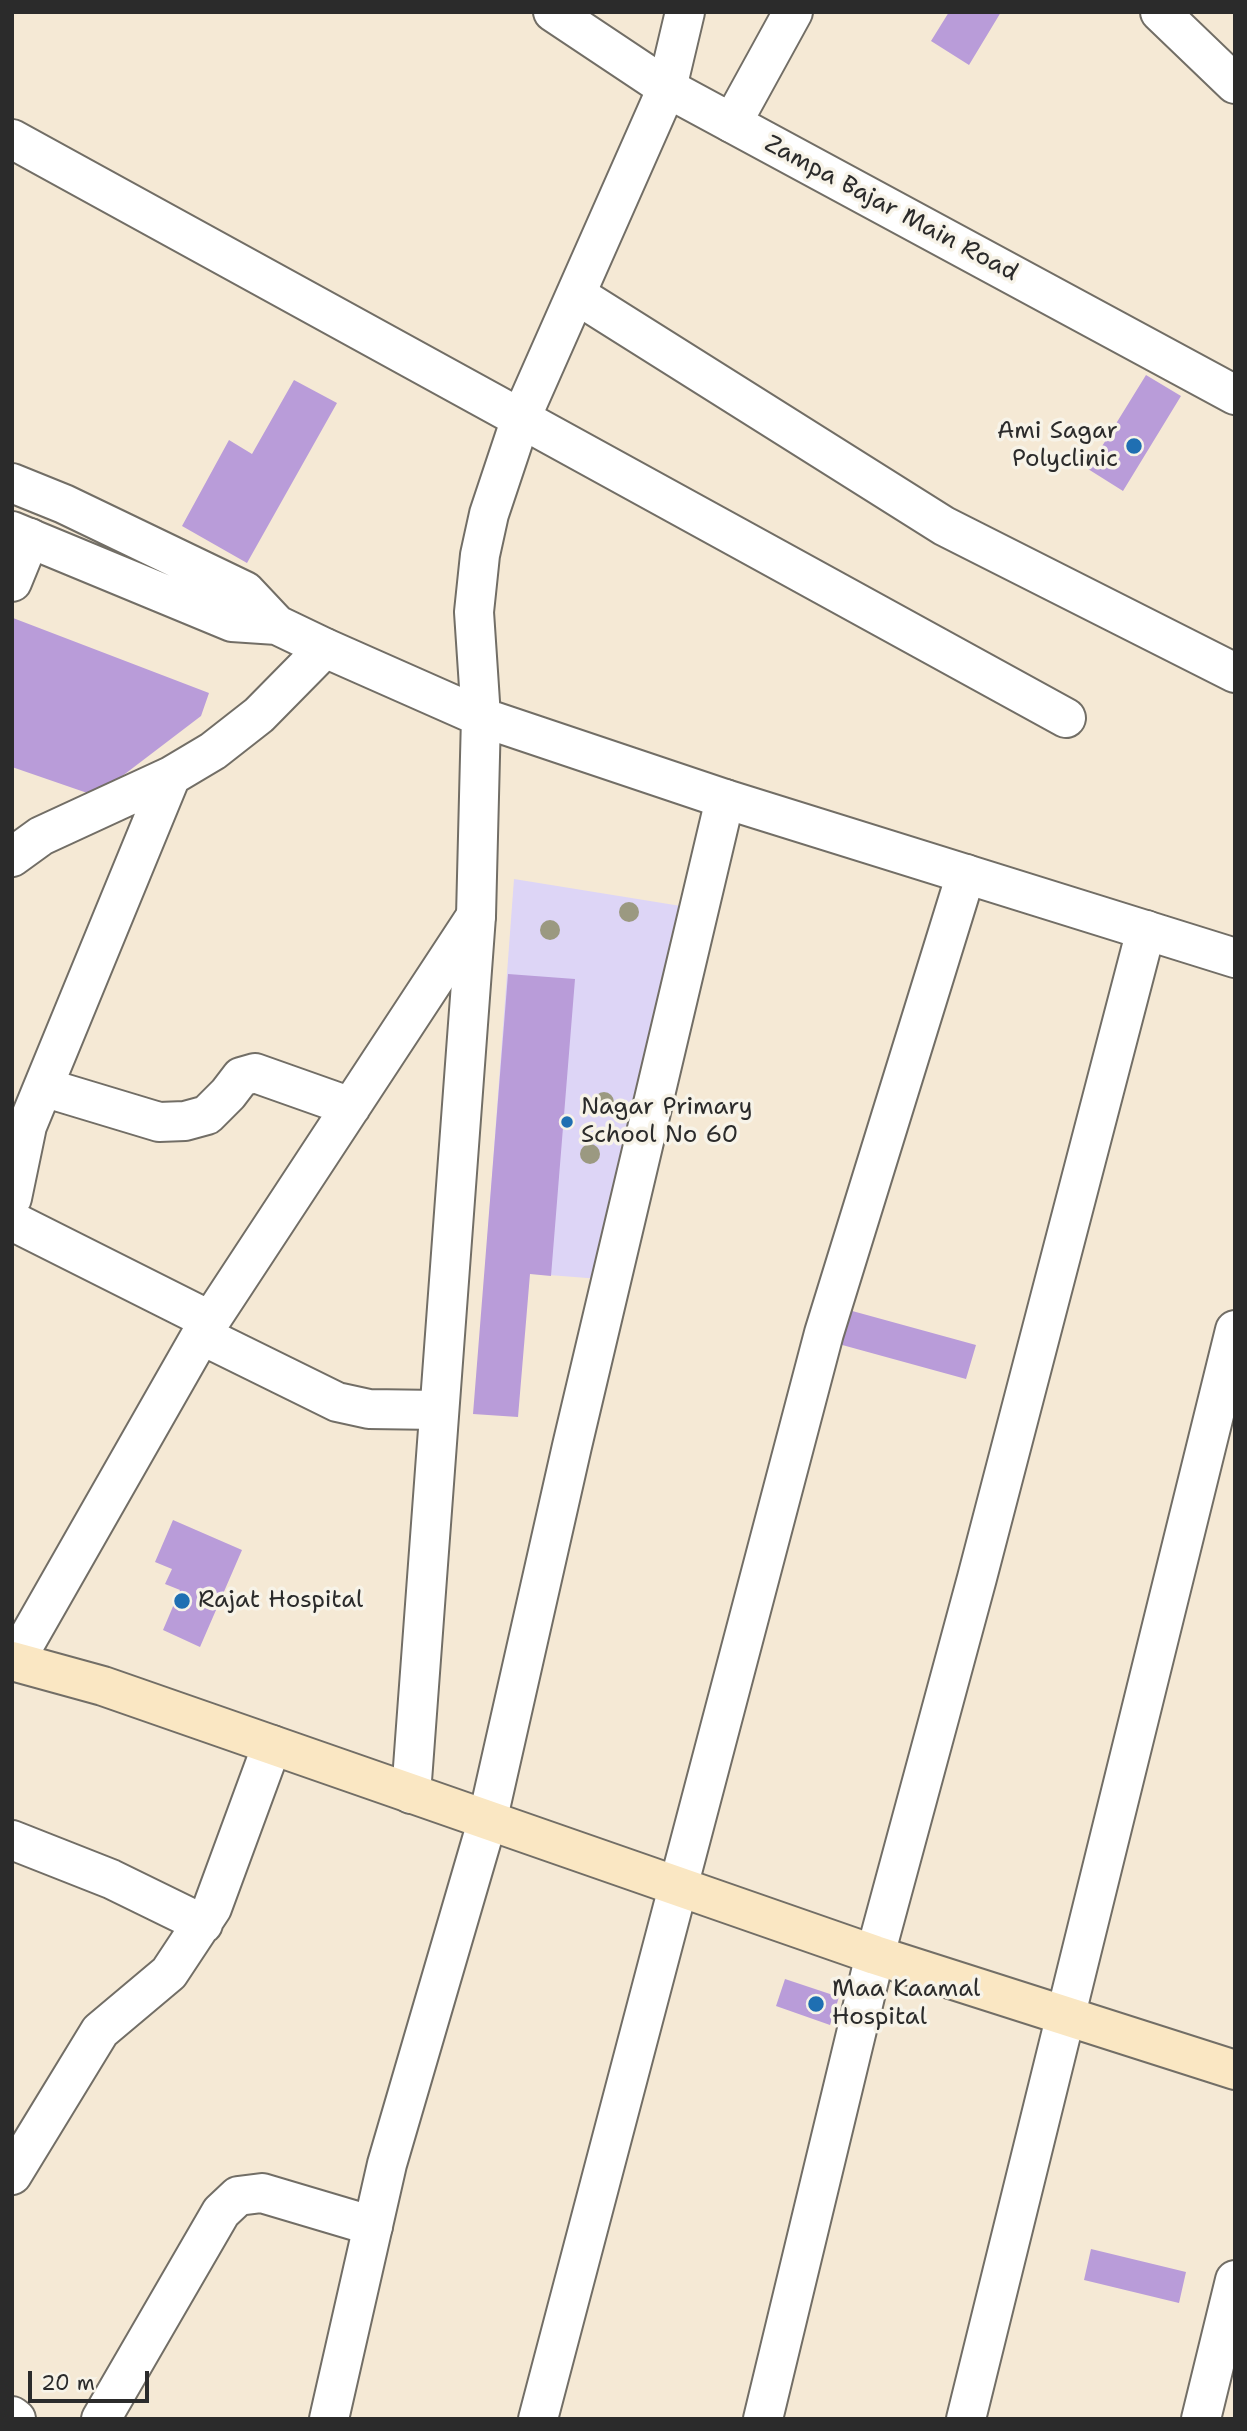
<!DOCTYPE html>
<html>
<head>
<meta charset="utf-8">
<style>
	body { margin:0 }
	#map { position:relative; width:1247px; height:2431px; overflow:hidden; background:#f5e9d5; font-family:"Shantell Sans",sans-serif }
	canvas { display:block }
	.frame { position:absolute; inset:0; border:14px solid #2b2b2b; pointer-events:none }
	.scale { position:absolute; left:28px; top:2371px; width:121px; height:32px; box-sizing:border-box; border:4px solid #2b2b2b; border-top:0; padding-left:9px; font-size:21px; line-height:24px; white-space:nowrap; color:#2b2b2b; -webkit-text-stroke:5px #f7f3e8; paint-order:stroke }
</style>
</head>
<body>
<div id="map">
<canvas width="1247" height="2431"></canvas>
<div class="frame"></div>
<div class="scale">20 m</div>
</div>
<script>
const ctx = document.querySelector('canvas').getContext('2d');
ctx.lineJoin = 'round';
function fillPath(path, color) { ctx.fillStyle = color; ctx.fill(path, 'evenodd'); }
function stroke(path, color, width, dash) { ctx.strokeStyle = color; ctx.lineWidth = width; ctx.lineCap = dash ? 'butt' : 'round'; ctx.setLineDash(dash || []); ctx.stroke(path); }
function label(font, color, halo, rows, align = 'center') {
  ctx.font = font + ' "Shantell Sans",sans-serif'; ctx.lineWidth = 7; ctx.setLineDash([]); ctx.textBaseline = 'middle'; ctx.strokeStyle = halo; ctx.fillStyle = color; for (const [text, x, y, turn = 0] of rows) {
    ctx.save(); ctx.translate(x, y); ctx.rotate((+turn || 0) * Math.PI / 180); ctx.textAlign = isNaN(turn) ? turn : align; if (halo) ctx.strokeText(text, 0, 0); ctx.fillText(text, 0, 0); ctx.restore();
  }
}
fillPath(new Path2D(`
	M514,879L687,907L600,1279L485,1270Z`), '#ddd5f6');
fillPath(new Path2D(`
	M949,12H1001L969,65L931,41Z
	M1146,375L1181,396L1123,491L1088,469Z
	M294,380L337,403L247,563L182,526L229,440L252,454Z
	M13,618L209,693L201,716L96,796L12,767Z
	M508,974L575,979L551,1276L530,1274L518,1417L473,1414Z
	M845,1309L976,1345L966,1379L835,1343Z
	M173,1520L242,1550L200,1647L163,1630L180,1590L165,1584L172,1569L155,1562Z
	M785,1979L839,1997L830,2025L776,2006Z
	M1091,2249L1186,2272L1179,2303L1084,2280Z`), '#b99cd9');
const minor = new Path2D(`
	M553,12L667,88L1235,395
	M1160,12L1235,84
	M12,139L1066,718
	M577,295L944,526L1235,673
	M12,582L30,538
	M12,857L41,836L171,776L213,751L259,715L325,648
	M43,1087L159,1122L185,1121L207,1115L228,1094L241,1077L255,1073L351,1107
	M12,1198L27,1126L171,776
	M12,1221L211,1321
	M201,1335L337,1402L369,1409L439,1410
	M15,1661L201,1335L476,916
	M487,1822L572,1446L725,799
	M12,1840L111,1879L203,1924
	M12,2175L100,2031L169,1973L212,1908L272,1745
	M12,2416L16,2419
	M101,2419L221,2212L238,2196L262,2193L373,2226
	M538,2419L824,1333L966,874
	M763,2419L875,1955L977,1578L1146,930
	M966,2419L1235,1330
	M1201,2419L1235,2280`);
const tertiary = new Path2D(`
	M732,123L793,12
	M12,483L64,504L245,591L277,625L325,648L481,717L725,799L1235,958
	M12,531L232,622L277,625
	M411,1794L476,916L481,717L474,612L480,555L489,514L521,418L667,88L685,12
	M329,2419L387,2164L487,1822`);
const secondary = new Path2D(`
	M12,1661L103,1686L875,1955L1235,2070`);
stroke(minor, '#726e66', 42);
stroke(tertiary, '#726e66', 42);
stroke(secondary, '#726e66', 42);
stroke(minor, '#fff', 38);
stroke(tertiary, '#fff', 38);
stroke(secondary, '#fae7c3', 38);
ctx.fillStyle = '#9b9981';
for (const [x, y] of [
	[629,912],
	[550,930],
	[604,1102],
	[590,1154]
]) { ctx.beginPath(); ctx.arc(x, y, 10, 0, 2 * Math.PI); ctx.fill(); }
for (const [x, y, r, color] of [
	[1134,446,9,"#1f6fb2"],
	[567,1122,7,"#1f6fb2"],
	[182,1601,9,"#1f6fb2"],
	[816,2004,9,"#1f6fb2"]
]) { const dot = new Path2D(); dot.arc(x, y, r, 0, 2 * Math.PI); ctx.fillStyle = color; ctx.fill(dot); stroke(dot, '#f7f3e8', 2.5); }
label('24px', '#2b2b2b', '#f7f3e8', [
	["Zampa Bajar Main Road",891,209,28]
]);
label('24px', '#2b2b2b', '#f7f3e8', [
	["Ami Sagar",1118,432,"right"],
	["Polyclinic",1118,460,"right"],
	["Nagar Primary",581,1108],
	["School No 60",581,1136],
	["Rajat Hospital",198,1601],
	["Maa Kaamal",832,1990],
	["Hospital",832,2018]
], 'left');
</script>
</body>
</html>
